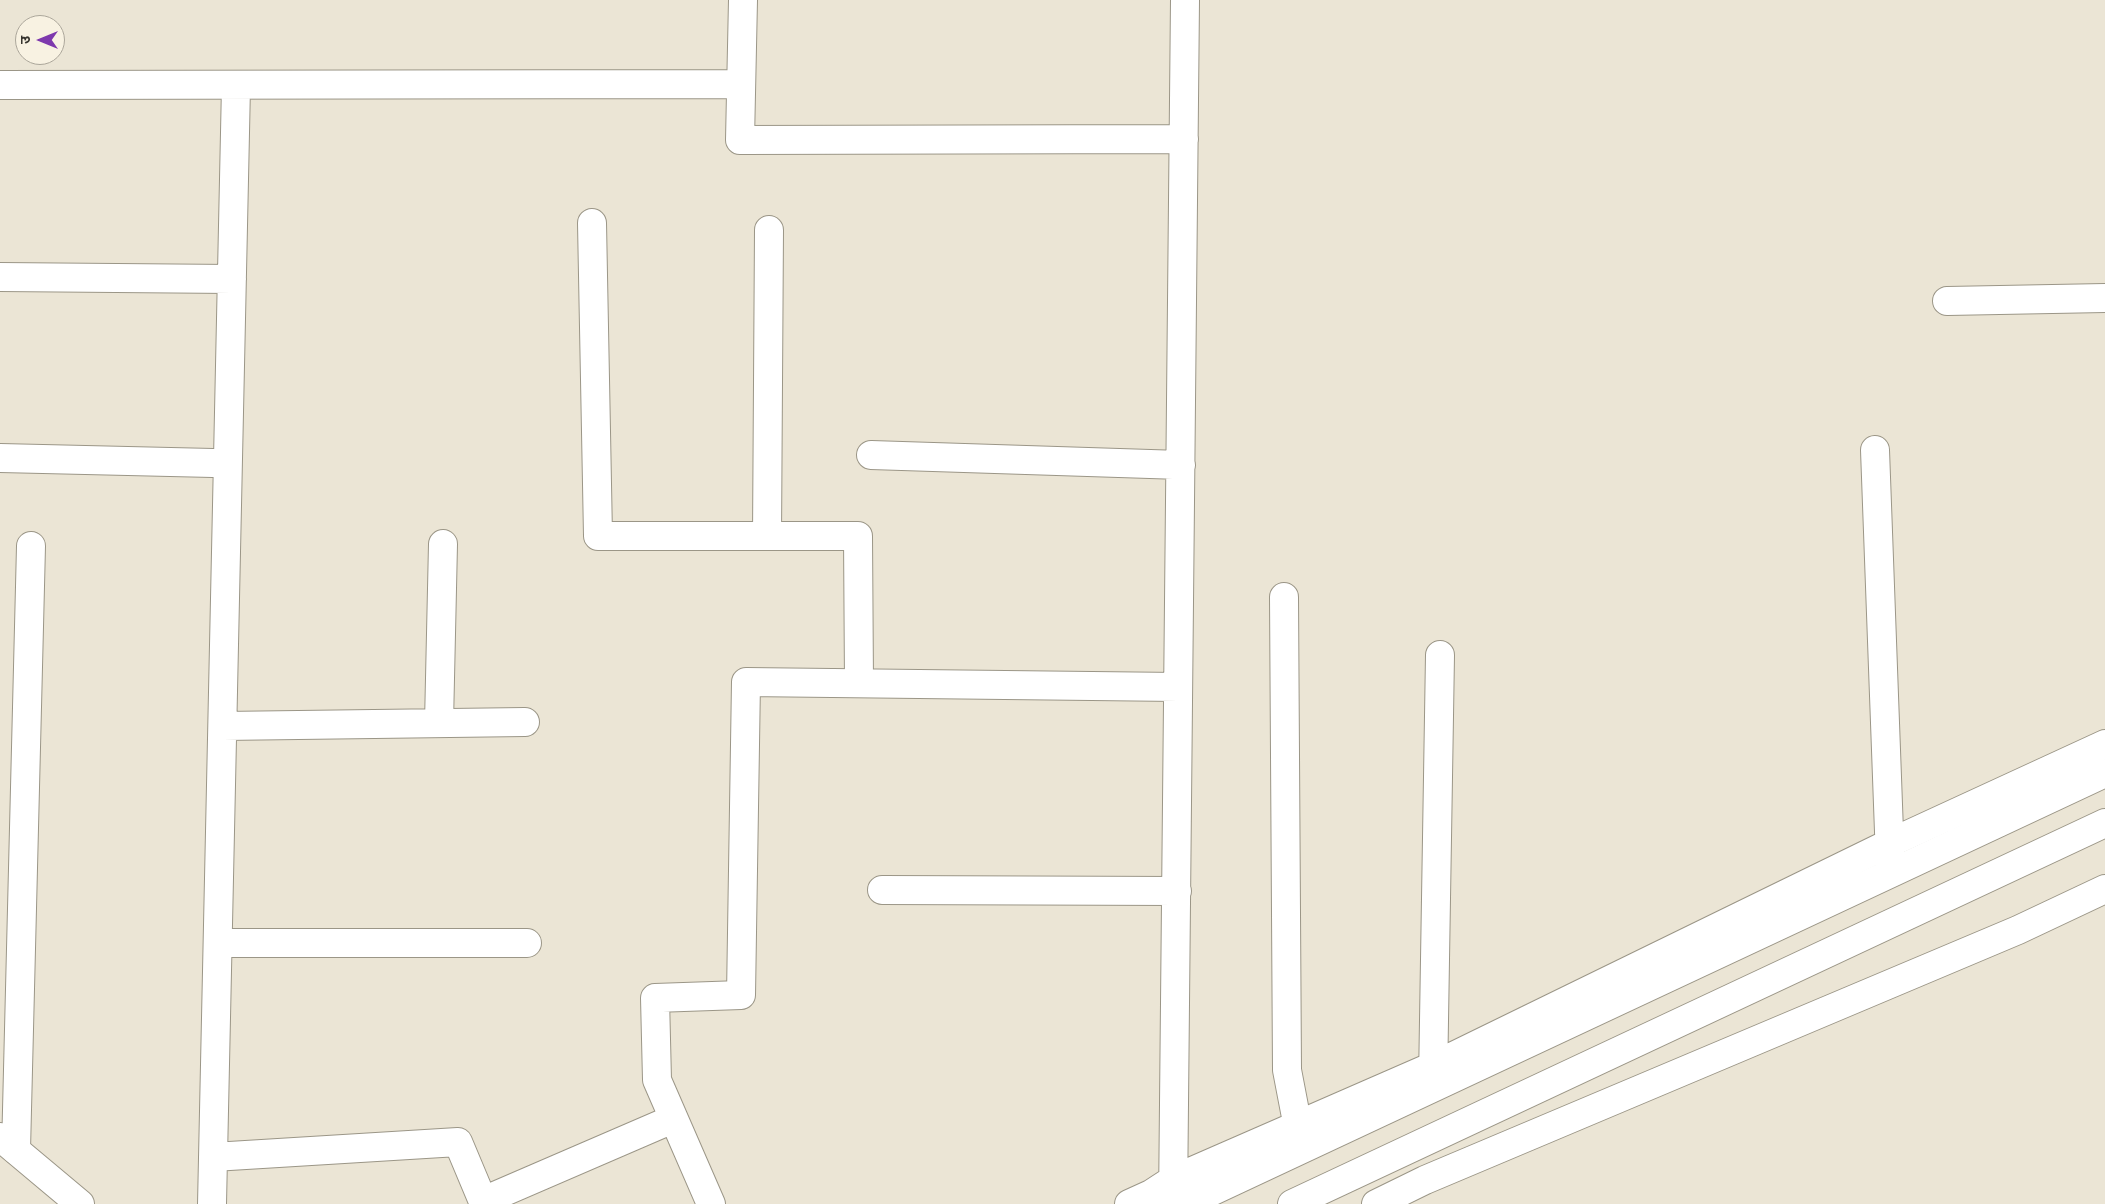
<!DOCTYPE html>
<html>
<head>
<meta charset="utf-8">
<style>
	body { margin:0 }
	#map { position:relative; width:2105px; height:1204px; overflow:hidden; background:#ebe5d5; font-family:"Times New Roman","Noto Sans Devanagari",serif }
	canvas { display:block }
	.north { position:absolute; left:15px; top:15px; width:50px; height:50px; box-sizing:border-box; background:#f8f2e2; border:1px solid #aba69a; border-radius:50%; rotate:270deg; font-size:14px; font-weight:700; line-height:20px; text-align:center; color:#37352f }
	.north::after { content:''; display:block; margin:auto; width:18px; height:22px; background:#7e39ad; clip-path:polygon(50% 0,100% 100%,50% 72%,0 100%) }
</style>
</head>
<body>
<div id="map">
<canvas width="2105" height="1204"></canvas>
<div class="north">उ</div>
</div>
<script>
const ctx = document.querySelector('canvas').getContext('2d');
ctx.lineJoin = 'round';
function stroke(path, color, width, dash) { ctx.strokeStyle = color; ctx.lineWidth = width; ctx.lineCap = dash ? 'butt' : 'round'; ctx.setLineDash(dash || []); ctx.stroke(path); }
const street = new Path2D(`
	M743,0L740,140L1184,139
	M0,85L741,84
	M592,223L598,536H858L859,683
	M0,277L232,279
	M1947,301L2105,298
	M1875,450L1890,859
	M871,455L1181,465
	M0,458L213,463
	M767,536L769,230
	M1284,597L1287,1070L1301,1143
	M439,723L443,544
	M223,726L525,722
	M882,890L1177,891
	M218,943H527
	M1433,1081L1440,655
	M16,1150L31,546
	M213,1157L458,1142L484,1204
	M483,1201L673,1119
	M212,1204L236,86
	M711,1204L657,1080L655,998L741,995L746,682L1178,687
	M1129,1204L1151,1194L1174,1179L1433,1066L1890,843L2105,744
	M1173,1204L1185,0
	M1376,1204L1425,1180L2018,930L2105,889`);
const secondary = new Path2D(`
	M0,1137L80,1204`);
const highway = new Path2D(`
	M1185,1204L2105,773
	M1292,1204L2105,823`);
stroke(street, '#9b9687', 30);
stroke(secondary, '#9b9687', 30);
stroke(highway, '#9b9687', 30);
stroke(street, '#fff', 28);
stroke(secondary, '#fff', 28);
stroke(highway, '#fff', 28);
</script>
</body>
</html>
